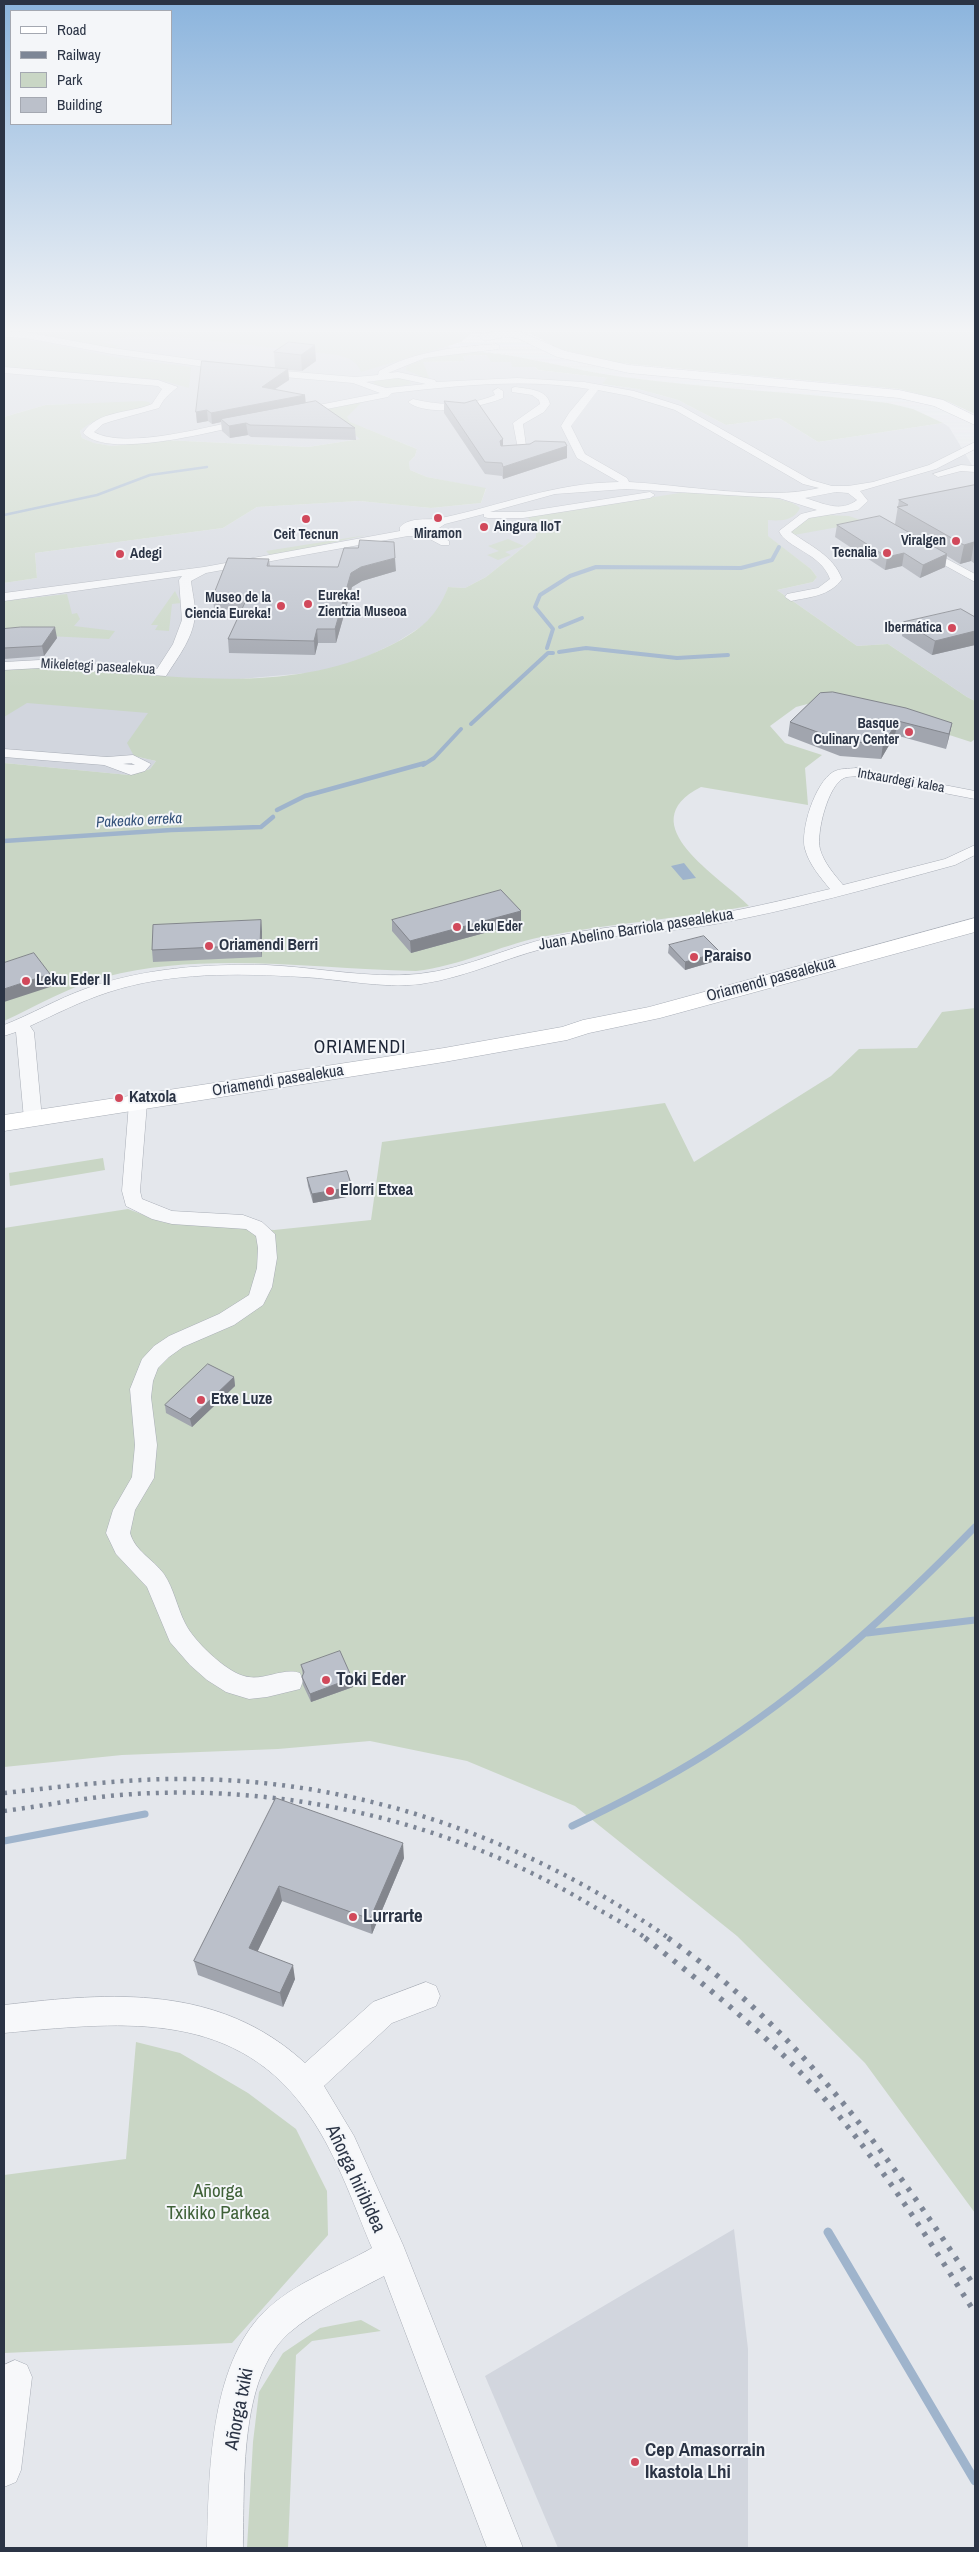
<!DOCTYPE html>
<html>
<head>
<meta charset="utf-8">
<style>
	body { margin:0 }
	#map { position:relative; width:979px; height:2552px; overflow:hidden; background:#e4e7ec; font-family:"Archivo Narrow",sans-serif }
	canvas { display:block }
	.frame { position:absolute; inset:0; border:5px solid #2b3445; pointer-events:none }
	.legend { position:absolute; left:10px; top:10px; width:162px; height:115px; box-sizing:border-box; background:#f4f6f9; border:1px solid #a4a8b1; margin:0; padding:6px 9px; list-style:none; font-size:15px; color:#2b3445 }
	.legend li { display:flex; align-items:center; gap:10px; height:25px }
	.legend b { width:25px; border:1px solid #a4a8b1 }
</style>
</head>
<body>
<div id="map">
<canvas width="979" height="2552"></canvas>
<div class="frame"></div>
<ul class="legend">
<li><b style="height:6px;background:#fff"></b>Road</li>
<li><b style="height:6px;background:#7d8696"></b>Railway</li>
<li><b style="height:14px;background:#c9d6c5"></b>Park</li>
<li><b style="height:14px;background:#bbc0ca"></b>Building</li>
</ul>
</div>
<script>
const ctx = document.querySelector('canvas').getContext('2d');
ctx.lineJoin = 'round';
function fillPath(path, color) { ctx.fillStyle = color; ctx.fill(path, 'evenodd'); }
function stroke(path, color, width, dash) { ctx.strokeStyle = color; ctx.lineWidth = width; ctx.lineCap = dash ? 'butt' : 'round'; ctx.setLineDash(dash || []); ctx.stroke(path); }
function label(font, color, halo, rows, align = 'center') {
  ctx.font = font + ' "Archivo Narrow",sans-serif'; ctx.lineWidth = 4; ctx.setLineDash([]); ctx.textBaseline = 'middle'; ctx.strokeStyle = halo; ctx.fillStyle = color; for (const [text, x, y, turn = 0] of rows) {
    ctx.save(); ctx.translate(x, y); ctx.rotate((+turn || 0) * Math.PI / 180); ctx.textAlign = isNaN(turn) ? turn : align; if (halo) ctx.strokeText(text, 0, 0); ctx.fillText(text, 0, 0); ctx.restore();
  }
}
fillPath(new Path2D(`
	M8,332H438L453,352L418,360L429,379L422,362L465,361L463,356L488,355L512,362L513,367H535L538,370L608,378L602,384L638,389L678,400L726,425L779,418L818,442L943,423L949,427L975,470V701L967,697L888,644L857,646L777,590L813,582L817,577L811,569L767,536L768,520L528,517L536,525V537L486,577L465,588L448,587L442,605L427,623L397,642L360,660L319,672L229,680L134,756L156,761L150,769L129,775L4,763V583L37,578L35,553L223,528L257,507L359,501L431,508L481,503L486,489L427,477L410,470L409,462L415,456L417,449L362,427L361,439L308,447L164,440L112,446L93,443L82,438L80,431L88,423L101,418L144,409L149,402L45,405L4,417V335Z
	M734,2229L748,2349V2548H558L485,2376Z`), '#d2d6de');
fillPath(new Path2D(`
	M11,332H472L461,342L361,372C356,360 349,358 337,355L168,336H131L102,342L119,346L114,348Z
	M528,332H975V414L949,402L899,389L619,363L559,349Z
	M4,337L47,343L114,357L191,367L189,388L161,380L4,367Z
	M470,351C522,354 571,370 623,377C711,389 800,392 888,403L913,409L943,423L818,442L779,418L726,425L678,400L638,389L602,384L607,378L538,370L535,367H512L511,362H491L487,355L463,356L465,361L423,362L430,380L406,370V367C426,356 448,352 470,351Z
	M394,377L409,380L411,384L386,389L373,383L377,379Z
	M143,401L149,402L151,405C127,417 100,412 80,431L82,438L94,443L112,446L164,440L308,447L360,439L324,409L363,401L347,417L350,422L417,449L415,456L409,462L410,470L427,477L486,488L481,503L431,508L359,501L257,507L223,528L35,553L37,578L4,583V417L45,405Z
	M686,492C710,493 786,493 800,508C794,521 780,521 768,520V536L811,569L817,577L813,582L777,590L857,646L888,644L967,697L975,701V739L971,742L903,720L819,701L796,707L770,726L785,743L822,755L805,768L808,805L701,787C628,824 721,877 749,906C680,919 610,923 541,937C499,946 460,966 416,971C313,969 206,951 105,977C70,986 37,1006 4,1021V763L129,775L150,769L156,761L134,756L127,743L148,713L27,703L4,717V670C38,664 75,670 110,672C203,679 298,690 385,648C416,633 436,620 448,587L465,588L486,577L536,537V525L527,517Z
	M825,515L849,516L866,522L794,535L791,532L792,529L810,518Z
	M367,535L271,556L266,551Z
	M508,539L524,546L505,552L511,555L498,560L487,555L499,551L488,546Z
	M175,591L181,603L172,604L169,631L155,630L158,625H151Z
	M67,594L72,614L77,613L80,619L74,626L115,631L109,639L48,636L4,638V601Z
	M975,1008V2213L865,2063L737,1936L575,1806L467,1761L370,1741L278,1749L122,1755L4,1767V1228L128,1209L162,1222L274,1230L371,1220L382,1142L665,1103L694,1162L831,1076L859,1049L917,1048L942,1012Z
	M103,1158L105,1170L10,1186L9,1173Z
	M136,2042L180,2053L248,2093L296,2129L327,2191L328,2235L232,2343L4,2353V2175L126,2159Z
	M361,2320L381,2331L312,2341L296,2355L288,2548H247L253,2442L259,2392L283,2353L320,2328Z`), '#c9d6c5');
fillPath(new Path2D(`
	M684,863L696,878L683,880L671,866Z`), '#9fb4cc');
stroke(new Path2D(`
	M4,515L97,495L150,475L207,467`), '#9fb4cc', 2.5);
stroke(new Path2D(`
	M560,627L582,618
	M547,648L553,629L535,607L540,595L570,576L596,567L741,568L772,560L779,547
	M559,652L586,648L677,658L728,655
	M471,724L548,653H553
	M423,765L434,758L461,729`), '#9fb4cc', 4);
stroke(new Path2D(`
	M277,810L305,796L425,763
	M4,841L171,830L261,827L273,817`), '#9fb4cc', 4.5);
stroke(new Path2D(`
	M867,1633L975,1620
	M572,1826C618,1804 663,1781 706,1754C806,1691 893,1611 975,1527
	M4,1841L145,1814`), '#9fb4cc', 7);
stroke(new Path2D(`
	M828,2232L975,2481`), '#9fb4cc', 9);
const street = new Path2D(`
	M4,332H25L112,348L227,364L232,367L227,370L112,354L25,338L4,337Z
	M496,344L499,345V349L425,358L388,373L398,372L435,380L436,382L517,378L584,382L634,391L681,406L811,480L832,486H848L873,482L929,465L975,442V449L936,469L860,491L868,501L858,510L809,518L791,532C810,546 833,555 842,579C830,596 810,597 791,601L785,597L787,594L818,588L830,579C821,553 786,548 779,531L801,514L817,510L779,498L626,489L555,494L490,512H523L650,492L655,495L650,498L523,518H488L484,517V514L445,524L433,532L449,541V545H441L424,536H408L206,573L191,581C192,591 195,602 195,612C195,636 178,657 166,676L40,668L4,670V662L40,660L157,669L173,644L182,620L179,580L182,576L4,601V593L204,567L400,531V527C411,516 428,521 441,518C504,505 552,483 619,482L577,458L561,426L569,413L589,389C525,378 456,386 392,393L388,397L296,415L291,412L293,410L380,393L353,383L261,375L256,372L261,369L355,377L378,375L379,371C415,351 455,347 496,344ZM398,378L426,384L386,388L366,382ZM598,390L629,396L675,410L803,484L819,488C766,501 685,485 629,482L627,478L585,454L571,426ZM836,492L848,493L857,500C840,513 823,503 805,498ZM427,526L418,531L411,529Z
	M4,367L158,380L178,387C170,393 164,398 159,408L112,421L103,424L94,432C125,450 212,426 248,418L253,421L248,424C214,431 108,460 83,433C98,410 128,414 152,404L162,389L158,386L4,373Z
	M515,387C528,389 547,389 550,404L544,412L523,424L527,453L502,457V453L518,449L513,423L540,404L539,400L532,395L512,392V388Z
	M498,388L503,391V398C482,407 428,418 408,402L413,399C440,406 469,406 495,395L493,391Z
	M961,465L975,466V472L961,471L938,477L933,474Z
	M923,546L975,574V582L919,551L917,549Z
	M4,749L107,757L133,755L151,764L145,771L131,775L104,765L4,757ZM131,763L135,765L123,764Z
	M856,768L975,791V799L856,776C852,777 848,776 844,778C828,785 816,833 820,849C824,863 834,874 843,885L945,859L975,845V855L955,865C874,887 793,910 710,925C661,933 612,934 563,944C515,953 470,977 421,984C382,989 342,979 303,977C238,973 170,972 109,992C81,1001 56,1014 30,1026L34,1032L42,1119L39,1123H27L24,1119L16,1032L4,1036V1025C32,1014 57,999 85,989C143,968 205,964 266,965C316,967 368,979 418,974C468,969 513,944 562,935C605,926 649,924 692,918C739,911 784,900 830,889C820,877 809,864 805,849C800,830 815,783 833,772C840,768 849,769 856,768Z
	M138,1097L144,1099L147,1103L140,1191L142,1199L172,1211L243,1215L262,1222L275,1234L277,1258L272,1287L263,1305L234,1325L183,1347L169,1357L158,1368L153,1381L151,1397L157,1445L154,1478L135,1510L130,1533C135,1551 153,1559 164,1574C174,1589 177,1607 185,1623C193,1640 225,1671 244,1676C263,1682 282,1667 300,1673L303,1681L300,1689L267,1697L249,1699L226,1692L207,1680L190,1665L170,1642L147,1587L116,1554L106,1533L113,1510L132,1477L135,1445L130,1389L142,1359L154,1346L169,1336L219,1314L249,1295L257,1268L258,1248L256,1236L246,1229L172,1224L152,1219L126,1206L122,1191L129,1103L132,1099Z
	M426,1982L436,1986L440,1996L436,2006L392,2023L324,2086L354,2136L403,2245L523,2548H487L384,2276C352,2293 317,2309 289,2333C238,2378 245,2485 243,2548H207C209,2475 209,2367 264,2312C293,2283 337,2268 372,2248C352,2201 335,2149 304,2108C230,2007 114,2023 4,2033V2005C112,1992 219,1984 305,2063L373,2002Z
	M15,2360L27,2365L32,2377L21,2470L16,2482L4,2487V2365Z`);
const secondary = new Path2D(`
	M493,332H521L565,351L629,365L899,390L943,400L975,416V425L934,406L899,398L629,373L557,357L517,338L505,337L485,341L479,337L481,334Z
	M975,918V932L660,1018L589,1033L567,1040L444,1062L4,1131V1115L444,1048L562,1027L583,1020L649,1007Z`);
stroke(street, '#a9aeb7', 1);
stroke(secondary, '#a9aeb7', 1);
fillPath(street, '#f7f8fa');
fillPath(secondary, '#fff');
stroke(new Path2D(`
	M4,1793C67,1786 130,1778 193,1779C365,1781 530,1841 670,1939
	M4,1811C43,1806 82,1798 120,1795C282,1782 450,1821 589,1904C608,1915 629,1926 647,1939`), '#7d8696', 4.5, [3, 6]);
stroke(new Path2D(`
	M645,1938C705,1985 764,2032 815,2088C877,2157 926,2235 975,2313
	M668,1938C801,2032 887,2153 975,2287`), '#7d8696', 5.5, [4, 8]);
fillPath(new Path2D(`
	M289,342L316,361L302,371L288,370L289,380L275,389L306,403L355,428L356,440L251,437L248,435L230,438L222,431L221,422L212,424L208,421L197,423L196,412L275,368L274,352Z
	M444,401L503,439V446H567V458L503,479L502,476L485,474L444,413Z
	M975,485V564L971,561L960,564L947,556L945,567L920,578L902,566L885,570L835,537L837,525L895,524L899,500Z
	M269,559L270,566L396,571L362,581L352,587L336,643H318L315,655L229,653L228,639L242,610L214,609L213,596Z
	M975,617V645L932,655L902,636L904,622Z
	M4,629L57,638L44,656L4,659Z
	M820,693L952,723L949,737L946,749L895,735L881,759L840,756L788,736L790,722Z
	M521,911V923L411,953L392,931V920Z
	M261,920L262,932V957L153,962L152,950Z
	M669,945L720,952L719,960L685,970L668,953Z
	M307,1178L352,1196L313,1203L308,1186Z
	M234,1377L235,1386L192,1427L166,1413L165,1405Z
	M301,1665L353,1687L311,1702L303,1685L302,1677L303,1675Z
	M276,1798L404,1858L372,1934L282,1901L257,1952L295,1979L283,2007L198,1975L194,1961Z`), '#a1a5ae');
fillPath(new Path2D(`
	M315,345L316,361L302,371L301,355Z
	M288,369L289,380L263,397L262,387Z
	M305,395L306,405L221,419V422L212,424L211,413Z
	M207,410L208,421L197,423L196,412Z
	M246,423L248,435L230,438L229,426Z
	M503,439V451L500,453V441Z
	M567,446V458L503,479V467Z
	M974,542L971,561L960,564L964,545Z
	M904,553L902,566L885,570L887,557Z
	M947,554L945,567L920,578L923,565Z
	M395,558L396,571L362,581L352,587L336,643L335,629L351,573L361,567Z
	M55,627L57,638L44,656L42,646Z
	M317,629L318,643L315,655L314,641Z
	M975,631V645L932,655L935,641Z
	M898,721L895,735L881,759L883,744Z
	M952,723L949,737L946,749L949,734Z
	M521,911V923L411,953L410,941Z
	M261,920L262,932V957L260,945Z
	M720,952L719,960L685,970V962Z
	M50,974L53,986L4,1002V989Z
	M352,1187V1196L313,1203L312,1194Z
	M234,1377L235,1386L192,1427L190,1419Z
	M352,1678L353,1687L311,1702L310,1694Z
	M403,1843L404,1858L372,1934L370,1919Z
	M279,1886L282,1901L252,1963L249,1948Z
	M293,1965L295,1979L283,2007L280,1993Z`), '#83868d');
const building = new Path2D(`
	M289,342L315,345L301,355L274,352Z
	M202,361L288,369L262,387L305,395L211,413L207,410L196,412Z
	M476,400L503,439L500,441L501,446L530,444L535,441L565,442L567,446L503,467L502,463L485,462L444,401L464,403Z
	M316,401L355,428L250,425L246,423L229,426L221,419Z
	M975,485V543L974,542L964,545L897,507L908,505L899,500Z
	M880,516L947,554L923,565L904,553L887,557L837,525Z
	M360,540L394,542L395,558L361,567L351,573L335,629H317L314,641L228,639L248,596H213L228,558L269,559L267,566L338,567L344,548H358Z
	M961,609L975,617V631L935,641L904,622Z
	M21,627H55L42,646L4,648V629Z
	M833,692L906,708L952,723L949,734L898,721L883,744L842,741L790,722L820,693Z
	M501,890L521,911L410,941L392,920Z
	M261,920L260,945L152,950L153,925Z
	M704,936L720,952L685,962L669,945Z
	M34,953L50,974L4,989V963Z
	M347,1171L352,1187L312,1194L307,1178Z
	M208,1364L234,1377L190,1419L165,1405Z
	M340,1651L352,1678L310,1694L302,1677L304,1672L301,1665Z
	M276,1798L403,1843L370,1919L279,1886L249,1948L293,1965L280,1993L194,1961Z`);
fillPath(building, '#bbc0ca');
stroke(building, '#83868d', 1);
const sky = ctx.createLinearGradient(0, 0, 0, 689);
sky.addColorStop(0, '#8bb4dd');
sky.addColorStop(0.48, '#f3f4f6');
sky.addColorStop(1, '#f3f4f600');
ctx.fillStyle = sky;
ctx.fillRect(0, 0, 979, 689);
for (const [x, y, r, color] of [
	[438,518,5,"#d1495b"],
	[306,519,5,"#d1495b"],
	[484,527,5,"#d1495b"],
	[956,541,5,"#d1495b"],
	[887,553,5,"#d1495b"],
	[120,554,5,"#d1495b"],
	[308,604,5,"#d1495b"],
	[281,606,5,"#d1495b"],
	[952,628,5,"#d1495b"],
	[909,732,5,"#d1495b"],
	[457,927,5,"#d1495b"],
	[209,946,5,"#d1495b"],
	[694,957,5,"#d1495b"],
	[26,981,5,"#d1495b"],
	[119,1098,5,"#d1495b"],
	[330,1191,5,"#d1495b"],
	[201,1400,5,"#d1495b"],
	[326,1680,5,"#d1495b"],
	[353,1917,5,"#d1495b"],
	[635,2462,5,"#d1495b"]
]) { const dot = new Path2D(); dot.arc(x, y, r, 0, 2 * Math.PI); ctx.fillStyle = color; ctx.fill(dot); stroke(dot, '#f4f6f9', 2); }
label('bold 14px', '#2b3445', '#f4f6f9', [
	["Aingura IIoT",494,527,"left"],
	["Miramon",438,534,"center"],
	["Ceit Tecnun",306,535,"center"],
	["Viralgen",946,541],
	["Tecnalia",877,553],
	["Adegi",130,554,"left"],
	["Eureka!",318,596,"left"],
	["Zientzia Museoa",318,612,"left"],
	["Museo de la",271,598],
	["Ciencia Eureka!",271,614],
	["Ibermática",942,628],
	["Basque",899,724],
	["Culinary Center",899,740],
	["Leku Eder",467,927,"left"]
], 'right');
label('14px', '#2b3445', '#f4f6f9', [
	["Mikeletegi pasealekua",98,667,3],
	["Intxaurdegi kalea",901,781,10]
]);
label('italic 15px', '#34527a', '#f4f6f9', [
	["Pakeako erreka",139,821,-3]
]);
label('16px', '#2b3445', '#f4f6f9', [
	["Juan Abelino Barriola pasealekua",636,930,-9],
	["Oriamendi pasealekua",771,980,-15],
	["Oriamendi pasealekua",278,1081,-9]
]);
label('bold 16px', '#2b3445', '#f4f6f9', [
	["Oriamendi Berri",219,946],
	["Paraiso",704,957],
	["Leku Eder II",36,981],
	["Katxola",129,1098],
	["Elorri Etxea",340,1191],
	["Etxe Luze",211,1400]
], 'left');
ctx.letterSpacing = '1px';
label('18px', '#1d2536', '#f4f6f9', [
	["ORIAMENDI",360,1048]
]);
ctx.letterSpacing = '0px';
label('bold 19px', '#2b3445', '#f4f6f9', [
	["Toki Eder",336,1680],
	["Lurrarte",363,1917],
	["Cep Amasorrain",645,2451],
	["Ikastola Lhi",645,2473]
], 'left');
label('19px', '#2b3445', '#f4f6f9', [
	["Añorga hiribidea",355,2179,65],
	["Añorga txiki",240,2409,-79]
]);
label('19px', '#3f6138', '#f4f6f9', [
	["Añorga",218,2192],
	["Txikiko Parkea",218,2214]
]);
</script>
</body>
</html>
